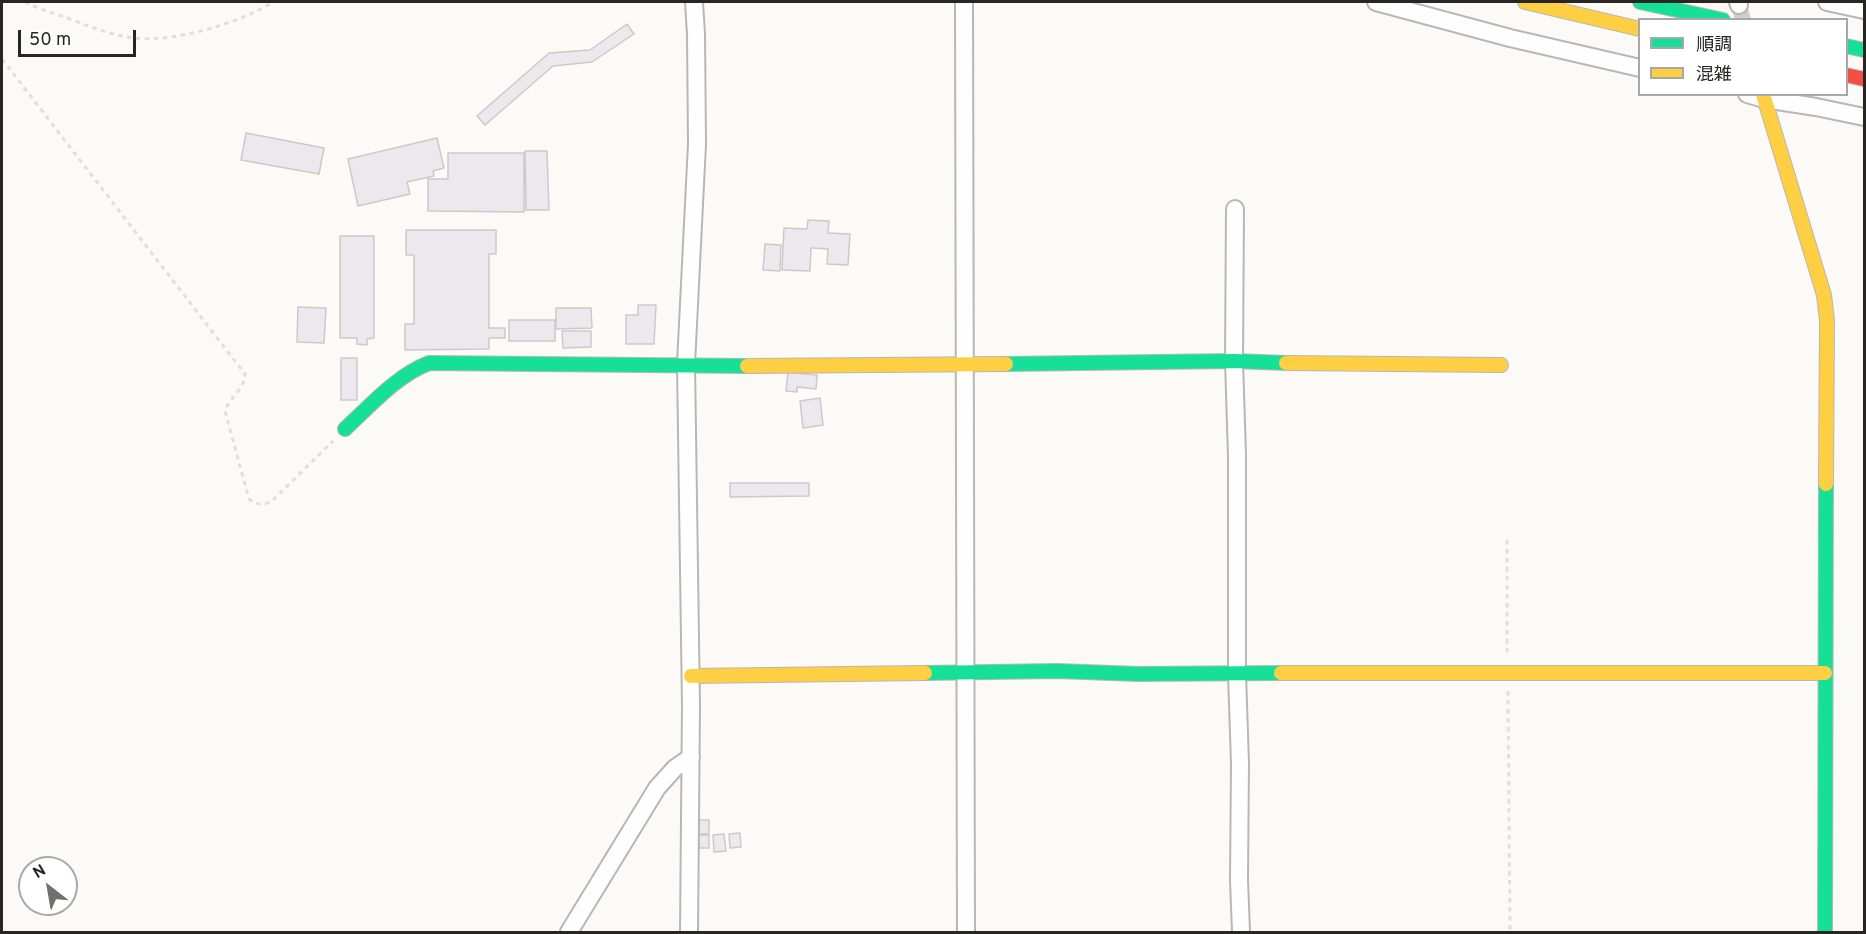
<!DOCTYPE html>
<html>
<head>
<meta charset="utf-8">
<style>
	body { margin:0 }
	#map { position:relative; width:1866px; height:934px; overflow:hidden; background:#fcfaf7; font-family:Overpass,"Noto Sans JP",sans-serif }
	canvas { display:block }
	.frame { position:absolute; inset:0; border:3px solid #282625; pointer-events:none }
	.legend { position:absolute; left:1638px; top:18px; width:210px; height:78px; box-sizing:border-box; background:#fff; border:2px solid #a9a8a8; margin:0; padding:8px 10px; list-style:none; font-size:18px; color:#282625 }
	.legend li { display:flex; align-items:center; gap:12px; height:30px }
	.legend b { width:30px; border:2px solid #a9a8a8 }
	.north { position:absolute; left:18px; top:856px; width:60px; height:60px; box-sizing:border-box; background:#fff; border:2px solid #a9a8a8; border-radius:50%; rotate:329deg; font-size:16px; font-weight:700; line-height:24px; text-align:center; color:#282625 }
	.north::after { content:''; display:block; margin:auto; width:21px; height:27px; background:#72706e; clip-path:polygon(50% 0,100% 100%,50% 72%,0 100%) }
	.scale { position:absolute; left:18px; top:30px; width:118px; height:27px; box-sizing:border-box; border:3px solid #282625; border-top:0; padding-left:8px; font-size:18px; line-height:21px; white-space:nowrap; color:#282625; -webkit-text-stroke:4px #fff; paint-order:stroke }
</style>
</head>
<body>
<div id="map">
<canvas width="1866" height="934"></canvas>
<div class="frame"></div>
<ul class="legend">
<li><b style="height:8px;background:#16e098"></b>順調</li>
<li><b style="height:8px;background:#ffcf43"></b>混雑</li>
</ul>
<div class="north">N</div>
<div class="scale">50 m</div>
</div>
<script>
const ctx = document.querySelector('canvas').getContext('2d');
ctx.lineJoin = 'round';
function fillPath(path, color) { ctx.fillStyle = color; ctx.fill(path, 'evenodd'); }
function stroke(path, color, width, dash) { ctx.strokeStyle = color; ctx.lineWidth = width; ctx.lineCap = dash ? 'butt' : 'round'; ctx.setLineDash(dash || []); ctx.stroke(path); }
const building = new Path2D(`
	M627,24L634,34L592,62L553,66L485,125L477,116L549,53L590,50Z
	M246,133L324,148L319,174L241,160Z
	M437,138L444,168L433,171L434,176L407,182L410,194L358,206L348,159Z
	M525,151H547L549,210H526Z
	M448,153H524V212L428,211V179H448Z
	M808,220L829,221L828,233L850,234L848,265L827,264L828,249L812,248H811L810,271L782,270L784,228L807,229Z
	M406,230H496V254H489V328H505V338H489V349L405,350V324H414V255H406Z
	M340,236H374V338L367,339V345L357,344V338H340Z
	M765,244L781,245L780,271L763,270Z
	M638,305H656L654,344H626V315H638Z
	M298,307L326,308L324,343L297,342Z
	M556,308H591L592,328L556,329Z
	M509,320H555V341H509Z
	M562,331H591V347L563,348Z
	M341,358H357V400H341Z
	M788,372L817,375L816,389L797,387V392L786,391Z
	M820,398L823,425L803,428L800,401Z
	M730,483H809V496L730,497Z
	M699,820H709V834H699Z
	M740,833L741,847L730,848L729,834Z
	M724,834L726,851L714,852L713,835Z
	M699,835H709V848H699Z`);
fillPath(building, '#ede7ee');
stroke(building, '#cbcac9', 1.5);
stroke(new Path2D(`
	M1739,5L1743,20`), '#d2d0cd', 16, [16, 8]);
const street = new Path2D(`
	M964,2L966,932
	M1376,2L1510,38L1640,68
	M1738,2L1739,5
	M1827,2L1864,10
	M1747,94L1764,99L1816,107L1864,117
	M1235,209L1234,361L1237,456V674L1240,763L1239,880L1241,932
	M569,932L657,788L675,768L691,757
	M689,932L691,706L686,364L697,144L696,34L694,2`);
const fast = new Path2D(`
	M1640,2L1723,20
	M1846,46L1864,50
	M1006,364L1234,361L1286,363
	M345,429C371,405 396,376 429,363L747,366
	M925,673L1057,671L1138,674L1281,673
	M1825,932L1826,484`);
const slow = new Path2D(`
	M1525,2L1640,29
	M1763,94L1824,295L1827,320L1826,484
	M1286,363L1501,365
	M747,366L1006,364
	M1281,673H1825
	M691,676L925,673`);
const jam = new Path2D(`
	M1846,75L1864,79`);
stroke(street, '#b8b7b5', 20);
stroke(fast, '#b8b7b5', 16);
stroke(slow, '#b8b7b5', 16);
stroke(jam, '#b8b7b5', 16);
stroke(new Path2D(`
	M25,2C38,9 53,13 67,18C89,26 110,35 133,38C173,43 240,23 273,2
	M2,59L245,374C245,389 229,398 225,411L249,499C258,505 263,506 272,501L333,441
	M1507,540V655
	M1508,691L1510,932`), '#dfdfde', 3, [4.5, 4.5]);
stroke(street, '#fffefe', 16);
stroke(fast, '#16e098', 14);
stroke(slow, '#ffcf43', 14);
stroke(jam, '#f24e42', 14);
</script>
</body>
</html>
